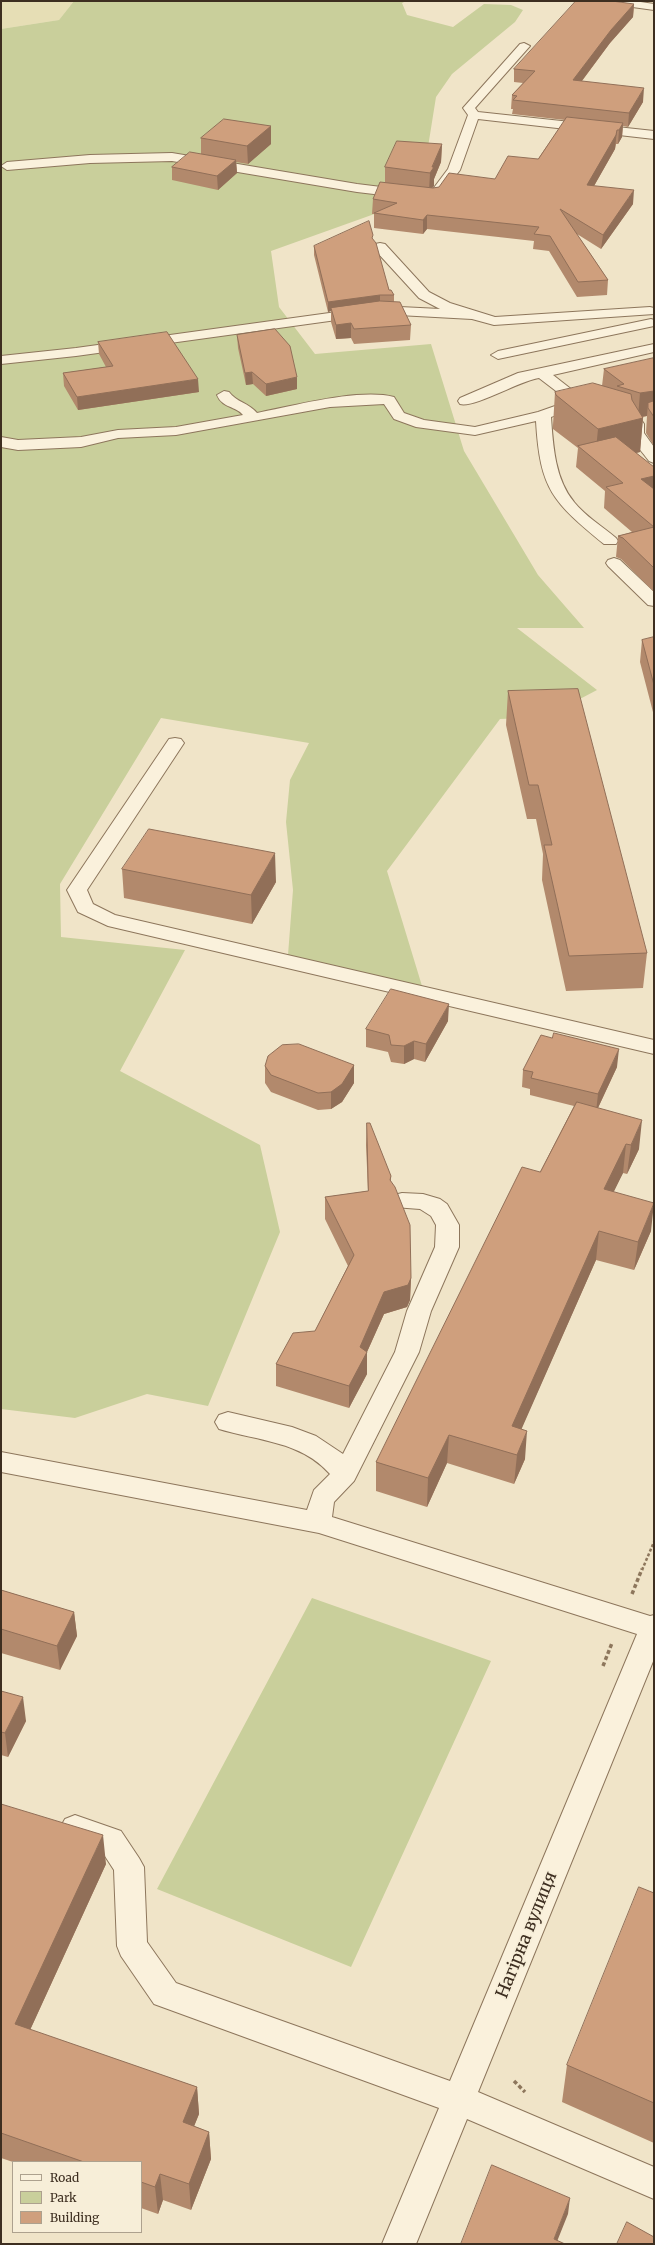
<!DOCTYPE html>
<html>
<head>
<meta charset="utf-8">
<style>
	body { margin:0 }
	#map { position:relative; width:655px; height:2245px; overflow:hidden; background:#f0e4c8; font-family:Merriweather,serif }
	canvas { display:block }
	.frame { position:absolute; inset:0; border:2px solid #3d2e20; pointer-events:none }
	.legend { position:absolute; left:12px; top:2161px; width:130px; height:72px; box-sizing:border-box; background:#f7eed8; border:1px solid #ada18e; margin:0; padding:5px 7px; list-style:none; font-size:12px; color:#3d2e20 }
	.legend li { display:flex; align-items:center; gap:8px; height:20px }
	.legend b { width:20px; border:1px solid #ada18e }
</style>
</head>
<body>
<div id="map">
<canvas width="655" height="2245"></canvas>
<div class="frame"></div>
<ul class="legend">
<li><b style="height:5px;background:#faf1dc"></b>Road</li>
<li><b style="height:11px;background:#c9cf9b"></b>Park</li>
<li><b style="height:11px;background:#cf9f7d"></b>Building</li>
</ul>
</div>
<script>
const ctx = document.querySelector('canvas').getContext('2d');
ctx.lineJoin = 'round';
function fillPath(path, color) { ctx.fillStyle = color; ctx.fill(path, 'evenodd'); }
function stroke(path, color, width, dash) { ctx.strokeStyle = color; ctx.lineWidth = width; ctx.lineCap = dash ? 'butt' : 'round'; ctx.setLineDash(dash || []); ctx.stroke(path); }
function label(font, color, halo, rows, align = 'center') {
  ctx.font = font + ' Merriweather,serif'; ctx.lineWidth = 3.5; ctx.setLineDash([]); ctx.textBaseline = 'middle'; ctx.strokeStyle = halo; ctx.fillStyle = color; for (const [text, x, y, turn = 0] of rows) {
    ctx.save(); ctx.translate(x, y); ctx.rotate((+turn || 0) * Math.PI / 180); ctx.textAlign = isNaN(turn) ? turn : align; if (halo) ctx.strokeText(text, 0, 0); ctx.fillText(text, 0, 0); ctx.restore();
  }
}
fillPath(new Path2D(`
	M1,1H74L59,20L1,29Z`), '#e6deb5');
fillPath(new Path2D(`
	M74,1H406L402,3L407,15L453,27L484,4L511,5L523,10L515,22L452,74L436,97L428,147L380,212L271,251L279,307L315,354L431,344L464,451L538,575L584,628H517L597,690L578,700L571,716L500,719L387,871L422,986L288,955L293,890L286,822L290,780L309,743L161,718L60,884L61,937L185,950L120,1071L260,1145L280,1232L208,1406L147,1394L75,1418L1,1409V29L59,20Z
	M312,1598L491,1661L351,1967L157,1889Z`), '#c9cf9b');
const minor = new Path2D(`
	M606,1H634L654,4V10L611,4Z
	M524,43L530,46L475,108L478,112L654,131V139L478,119L460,170L437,200L433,201L357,192L172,161L90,163L7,170L1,166L7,162L90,155L172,153L357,184L430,193L448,169L468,115L463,108L520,44Z
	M380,243L385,244L429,292L450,303L495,317L650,307L654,308V314L494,325L472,319L380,314L76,356L1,364V356L76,348L380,306L440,309L419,298L375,250L373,247L375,244Z
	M651,319L654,320V326L498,359L491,355L498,351Z
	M654,344V352L553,375L594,407C588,416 563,412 551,417C553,446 555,479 574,502C585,516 602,526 616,538L618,541L616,544H604C553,502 540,490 536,421L475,435L416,427L394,419L384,404L330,407L176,435L118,438L81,447L18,450L1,447V437L18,440L81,437L118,430L176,427L243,415C236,406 222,408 217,395L224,391L229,392C236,402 249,403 257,413C293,406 359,388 394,397L404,413L424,420L475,427L538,412L555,406L573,404L539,378C519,381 475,408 460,404L458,401L460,398L518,373Z
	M637,420L642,421L644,424V433L654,447V463L649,461C642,451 623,433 632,421Z
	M614,558L620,560L654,592V606L648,605L608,566L606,563L608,560Z
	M175,738L181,739L184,743L87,890L93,904L115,915L654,1040V1054L108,926L78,912L67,890L169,739Z
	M402,1193L423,1194L440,1199L447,1204L459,1225V1247L431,1311L419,1352L354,1481L334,1502L332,1517L650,1616L654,1615V1659L478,2092L654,2167V2199L467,2119L416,2244H382L439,2108L154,2004L121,1956L117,1946L114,1870L101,1850L65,1837L60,1828L65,1819L75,1815L121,1831L139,1858L144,1867L147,1942L176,1983L450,2081L637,1634L319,1533L1,1472V1452L307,1510L314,1490L330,1474C301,1441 258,1441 219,1429L215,1422L219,1415L228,1412L292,1427L316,1436L343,1454L395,1352L407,1311L435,1247L436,1225L431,1216L420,1209L394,1207L391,1201L394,1195Z`);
stroke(minor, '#8d765c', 2);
stroke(new Path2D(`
	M642,1570L654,1542`), '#8d765c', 2.5, [3, 2]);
stroke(new Path2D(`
	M632,1594L642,1569
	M603,1666L612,1643
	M514,2081L525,2092`), '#8d765c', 3.5, [4, 2.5]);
fillPath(minor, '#faf1dc');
fillPath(new Path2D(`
	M634,4L633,17L610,43L582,81L643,102L628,127L623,126L622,137L618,144H616L615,149L594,186L633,204L601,249L577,234L608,280L607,295L577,297L549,251L533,249L534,241L427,229L423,234L374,228V214H372L373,199L385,183V167L442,144L441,162L434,179V186L432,188H433L495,179L538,159L565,120L512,114L513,109H511L512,95L523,83L514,82V69Z
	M271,126V144L248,164L236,162L237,173L218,190L172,180V167L201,154V138Z
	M373,240L389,290L394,295V302L411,325L410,340L354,344L351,338L336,339L331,322V311L328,312L314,255V246Z
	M237,335L297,389L266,396L253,384L246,385L238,348Z
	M98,342L199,392L78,410L64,386L63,373L106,367L99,354Z
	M654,358V446L646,433L647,416L643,417L640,452L636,453L654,467V592L621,559L616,557L618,536L632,532L604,508L605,491L576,467L578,448L553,429V425L555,392L602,386L604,369Z
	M654,637V716L640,662L642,640Z
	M508,691L647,953L643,988L566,991L542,880L543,854L536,819H527L506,725Z
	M122,869L276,882L252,924L124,898Z
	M448,1021L425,1062L414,1059L404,1064L391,1062L388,1052L366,1047V1029Z
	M354,1065V1083L342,1102L331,1109L318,1110L271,1092L265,1083V1066Z
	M617,1067L598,1108L639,1149L627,1174L623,1173L613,1192L651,1231L634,1270L596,1260L521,1429L525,1459L514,1484L447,1463L427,1507L376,1491V1462L540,1172L574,1106L530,1095V1089L522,1087L523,1070Z
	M367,1123L391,1176V1181L411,1278L410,1300L407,1307L384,1314L367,1352V1374L349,1408L276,1386V1364L315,1331L348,1266L325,1219V1197L368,1191L366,1145Z
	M1,1590L74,1612L77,1636L60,1670L1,1653Z
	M1,1691L26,1721L8,1757L1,1755Z
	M1,1804L106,1864L30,2030L197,2087L199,2114L194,2126L209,2132L211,2159L191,2210L163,2200L158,2214L141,2208V2162H13L1,2158Z
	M654,1893V2143L562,2102L567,2065Z`), '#b2896c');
fillPath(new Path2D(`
	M634,4L633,17L610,43L572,94L573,80L611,30Z
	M644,88L643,102L628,127L629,113Z
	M623,123L622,137L618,144L619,130Z
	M271,126V144L248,164L247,146Z
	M617,130L615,149L586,200L587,185Z
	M442,144L441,162L434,179V186L429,191L430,173Z
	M236,160L237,173L218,190L217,176Z
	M634,190L633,204L601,249L603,235Z
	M427,215V229L423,234V220Z
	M380,295V305L331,308V311L328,312V302Z
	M351,323V338L336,339V325Z
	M252,372L253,384L246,385L245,373Z
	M297,377V389L266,396V384Z
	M198,379L199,392L78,410L77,397Z
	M654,391V415L648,403L647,416L638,417L640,393Z
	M643,418L640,452L597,462L595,460L598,429Z
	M654,476V496L641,479Z
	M275,853L276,882L252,924L251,895Z
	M449,1004L448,1021L425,1062L426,1044Z
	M414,1041V1059L404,1064V1046Z
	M619,1049L617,1067L596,1112L598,1094Z
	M354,1065V1083L342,1102L331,1109V1092Z
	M642,1120L639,1149L627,1174L631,1145Z
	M626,1144L623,1173L601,1218L604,1189Z
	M654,1203L651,1231L634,1270L638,1242Z
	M599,1231L596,1260L511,1453L512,1426Z
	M411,1278L410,1300L407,1307L384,1314L367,1352V1374L349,1408V1386L360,1347L384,1292Z
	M527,1431L525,1459L514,1484L517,1455Z
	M449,1435L447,1463L427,1507L428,1478Z
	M74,1612L77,1636L60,1670L57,1646Z
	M23,1697L26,1721L8,1757L5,1733Z
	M103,1835L106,1864L20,2052L15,2024Z
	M197,2087L199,2114L185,2149L183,2122Z
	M209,2132L211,2159L191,2210L189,2184Z
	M160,2174L163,2200L158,2214L155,2187Z
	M570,2198L568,2214L556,2244L554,2239Z`), '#916f58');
const building = new Path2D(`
	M576,1H612L634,4L611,30L573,80L644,88L629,113L513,100L517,96L512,95L535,71L514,69Z
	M567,117L623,123L619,130H617L616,135L587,185L634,190L603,235L560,209L608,280L578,282L550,236L534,234L539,227L427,215L423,220L374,213L397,203L373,199L380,182L433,188L439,187L449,173L495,179L508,156L538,159Z
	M224,119L271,126L247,146L201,138Z
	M397,141L442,144L432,167H434L430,173L385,167Z
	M190,152L236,160L217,176L172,167Z
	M369,221L373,235L372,238L376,243L389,290H391L394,295H380L328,302L314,246Z
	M380,301L400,302L411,325L354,329L351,323L336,325L331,308Z
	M275,329L290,346L297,377L266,384L252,372L245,373L237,335Z
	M167,332L198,379L77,397L63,373L113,366L98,342Z
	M654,358V391L640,393L617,386L624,384L604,369Z
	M593,383L631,394L632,400L643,418L598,429L556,395L555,392Z
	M654,401V417L648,408V403Z
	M616,437L654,467V476L641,479L654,489V568L623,538L618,536L654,527L606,487L623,483L578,446Z
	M654,637V685L642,640Z
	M578,689L647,953L569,956L544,845H552L538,785H529L508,691Z
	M149,829L275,853L251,895L122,869Z
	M391,989L449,1004L426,1044L414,1041L404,1046L391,1045L389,1035L366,1029Z
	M554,1033L619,1049L598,1094L531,1078L533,1072L523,1070L541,1035L552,1038Z
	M299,1044L354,1065L342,1084L331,1092L318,1093L271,1075L265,1066L268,1056L282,1045Z
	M577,1102L642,1120L631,1145L626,1144L604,1189L654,1203L638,1242L599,1231L512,1426L527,1431L517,1455L449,1435L428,1478L376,1462L522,1167L540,1172Z
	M367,1123H370L391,1176L390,1180L395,1187L410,1225L411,1278L408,1285L384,1292L360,1347L367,1352L349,1386L276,1364L293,1333L315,1331L354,1255L325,1197L368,1191Z
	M1,1590L74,1612L57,1646L1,1629Z
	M1,1691L23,1697L5,1733L1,1732Z
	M1,1804L103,1835L15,2024L197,2087L183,2122L209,2132L189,2184L160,2174L155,2187L141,2182V2162H84L1,2133Z
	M639,1887L654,1893V2103L567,2065Z
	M492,2165L570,2198L554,2239L565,2244H461Z
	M627,2222L654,2237V2244H617Z`);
fillPath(building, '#cf9f7d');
stroke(building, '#916f58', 1);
label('17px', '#3d2e20', '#f7eed8', [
	["Нагірна вулиця",527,1935,-68]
]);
</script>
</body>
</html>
